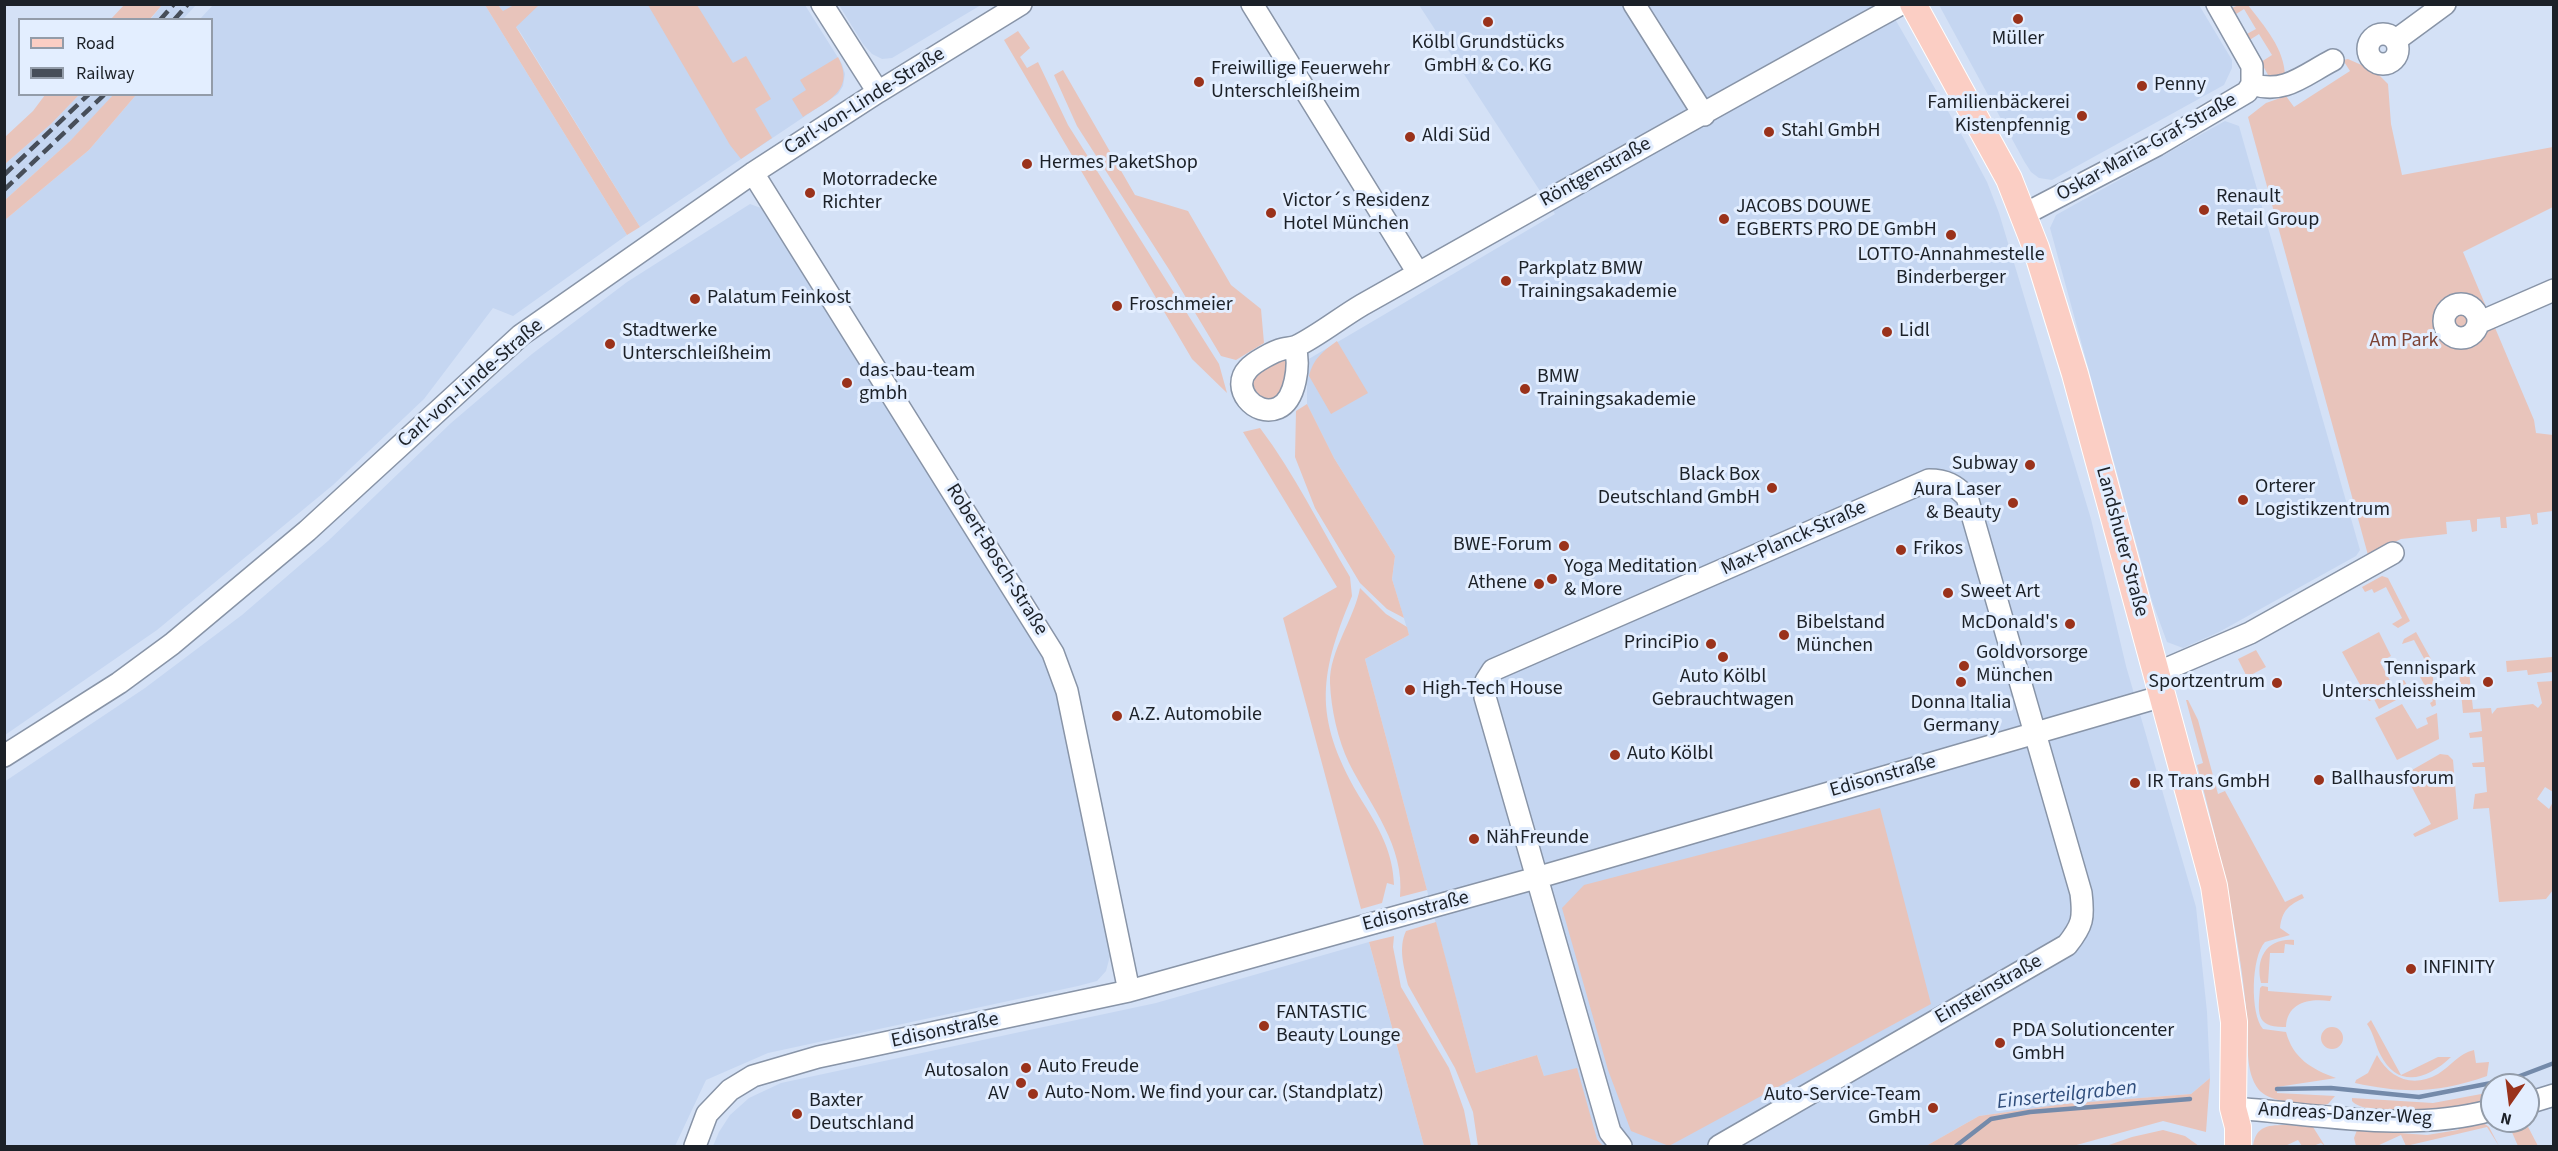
<!DOCTYPE html>
<html>
<head>
<meta charset="utf-8">
<style>
	body { margin:0 }
	#map { position:relative; width:2558px; height:1151px; overflow:hidden; background:#d4e1f6; font-family:"Source Sans 3",sans-serif }
	canvas { display:block }
	.frame { position:absolute; inset:0; border:6px solid #1c2128; pointer-events:none }
	.legend { position:absolute; left:18px; top:18px; width:195px; height:78px; box-sizing:border-box; background:#e3eeff; border:2px solid #939ca9; margin:0; padding:8px 10px; list-style:none; font-size:18px; color:#1c2128 }
	.legend li { display:flex; align-items:center; gap:12px; height:30px }
	.legend b { width:30px; border:2px solid #939ca9 }
	.north { position:absolute; left:2480px; top:1073px; width:60px; height:60px; box-sizing:border-box; background:#e3eeff; border:2px solid #939ca9; border-radius:50%; rotate:194deg; font-size:16px; font-weight:700; line-height:24px; text-align:center; color:#1c2128 }
	.north::after { content:''; display:block; margin:auto; width:21px; height:27px; background:#9a321b; clip-path:polygon(50% 0,100% 100%,50% 72%,0 100%) }
</style>
</head>
<body>
<div id="map">
<canvas width="2558" height="1151"></canvas>
<div class="frame"></div>
<ul class="legend">
<li><b style="height:8px;background:#fbcec4"></b>Road</li>
<li><b style="height:8px;background:#474e59"></b>Railway</li>
</ul>
<div class="north">N</div>
</div>
<script>
const ctx = document.querySelector('canvas').getContext('2d');
ctx.lineJoin = 'round';
function fillPath(path, color) { ctx.fillStyle = color; ctx.fill(path, 'evenodd'); }
function stroke(path, color, width, dash) { ctx.strokeStyle = color; ctx.lineWidth = width; ctx.lineCap = dash ? 'butt' : 'round'; ctx.setLineDash(dash || []); ctx.stroke(path); }
function label(font, color, halo, rows, align = 'center') {
  ctx.font = font + ' "Source Sans 3",sans-serif'; ctx.lineWidth = 6; ctx.setLineDash([]); ctx.textBaseline = 'middle'; ctx.strokeStyle = halo; ctx.fillStyle = color; for (const [text, x, y, turn = 0] of rows) {
    ctx.save(); ctx.translate(x, y); ctx.rotate((+turn || 0) * Math.PI / 180); ctx.textAlign = isNaN(turn) ? turn : align; if (halo) ctx.strokeText(text, 0, 0); ctx.fillText(text, 0, 0); ctx.restore();
  }
}
fillPath(new Path2D(`
	M162,5H196L183,19L150,20Z
	M213,5H485L627,235L513,316L493,308L424,399L333,485L157,630L5,735V220L89,150L136,95L212,94V20L200,19Z
	M498,5H805L842,64L845,74L843,86L838,94L640,227L520,32Z
	M839,5H981L892,58L882,59L872,54L863,44Z
	M1419,5H1887L1964,139L1987,182L1999,213L2091,519L2126,666L2196,907L2207,1012L2210,1078L2191,1094L2064,1104L1979,1116L1926,1146H1603L1544,1076L1537,1055L1476,1073L1365,659L1409,635L1392,579L1395,556L1334,458L1307,404V360L1555,214Z
	M1939,5H2199L2232,60V68L2224,85L2052,180L2039,178L2031,172L2024,161Z
	M79,95H114L70,141L5,200V164L51,124Z
	M2225,121L2239,126L2360,550L2356,556L2219,632L2183,648L2167,642L2152,601L2050,228L2056,215Z
	M750,204L761,208L1043,651L1062,713L1110,956L1106,971L1097,981L1078,986L768,1053L706,1080L675,1146H5L4,782L145,688L242,615L328,541L451,423L532,354L627,282Z
	M1369,942L1424,1146H713L719,1132L730,1115L749,1098L781,1083L1156,1003Z`), '#c5d6f1');
fillPath(new Path2D(`
	M125,4H162V5L150,19H111Z
	M485,5H498L503,11L514,5H539L516,27L640,227L627,235Z
	M648,5H697L733,63L746,56L771,99L755,109L772,138L741,159L730,145Z
	M2239,5H2248C2264,26 2285,49 2285,77L2268,82V75L2261,62L2272,55L2259,34L2248,41L2245,35L2256,29L2244,9L2233,16L2229,9Z
	M1018,31L1030,48L1020,57L1027,68L1038,62L1068,125L1219,364L1227,393L1192,359L1004,40Z
	M838,57C856,91 827,101 803,117L792,99L806,90L800,80Z
	M2348,59L2375,71L2388,84L2391,124L2402,175L2553,147V207L2463,252L2534,420L2536,433L2553,435V511L2537,513L2538,524L2532,525L2530,514L2506,517L2507,528H2501L2500,517L2477,519V531L2472,532L2470,520L2446,522L2447,534L2401,539L2368,555L2248,117L2266,103L2286,96L2294,107L2350,71L2343,60Z
	M1063,70L1135,195L1188,211L1231,285L1261,309L1264,343L1236,360L1221,356L1170,271L1077,126L1054,75Z
	M114,94L136,95L89,150L5,220V200L70,141Z
	M45,95H79L51,124L5,164V137L33,111Z
	M1337,341L1368,393L1331,414L1309,376C1313,359 1323,351 1337,341Z
	M1286,357L1289,360L1280,393L1270,401L1259,397L1252,383L1255,374Z
	M1307,404L1334,458L1395,556L1392,579L1404,618L1387,609L1360,583L1315,508L1295,457L1296,411Z
	M1260,428C1295,474 1320,527 1350,577L1352,596C1317,679 1314,721 1362,801C1379,828 1393,852 1394,885L1387,883L1382,903L1361,909L1283,618L1337,587L1243,432Z
	M2382,576L2388,578L2410,621L2398,628L2392,624L2402,618L2386,587L2374,593L2372,589L2365,592L2362,587Z
	M1360,588L1386,614L1407,627L1409,635L1365,659L1427,890L1400,897C1405,846 1371,807 1349,763C1338,740 1331,709 1330,683C1329,651 1354,620 1360,588Z
	M2379,632L2391,656L2380,662L2393,686L2404,680L2408,687L2397,693L2400,698L2379,709L2374,699L2369,701L2342,652Z
	M2416,632L2431,659L2436,705L2432,707L2430,703L2433,701L2418,673L2428,666L2414,640L2402,644L2404,639Z
	M2256,650L2266,667L2247,677L2238,659Z
	M2552,657L2553,672L2528,675L2527,670L2507,672L2506,661Z
	M2469,671L2473,709L2491,708L2492,714L2497,708L2533,704L2538,708L2542,703L2537,682L2553,681V792L2545,787L2537,799L2549,809L2553,802V890L2546,899L2499,902L2489,808L2473,809L2475,794L2487,792L2485,767H2473L2472,763L2484,762L2482,737L2470,738L2469,733L2482,731L2480,712L2463,713L2459,672Z
	M2186,700H2188L2198,720L2218,794L2225,791L2285,902L2302,894L2304,898C2289,905 2282,910 2280,928L2290,935L2265,942C2251,957 2250,1014 2263,1029L2286,1032C2293,1058 2311,1069 2336,1078L2277,1087V1093L2335,1096L2328,1104C2312,1107 2270,1103 2259,1090C2244,1071 2249,1042 2247,1019C2240,933 2219,848 2197,765L2203,763Z
	M2402,704L2417,729L2428,724L2426,718L2437,713L2439,739L2397,760L2375,718Z
	M2440,754L2448,755L2453,760L2458,819L2415,837L2413,834L2431,824L2405,774Z
	M1880,808L1931,1004L1669,1146L1631,1131L1608,1070L1562,908L1584,885Z
	M1436,922L1476,1073L1537,1055L1544,1076L1577,1068L1597,1139L1603,1146H1478L1473,1112L1455,1068L1408,985C1404,967 1398,948 1406,931Z
	M1394,936L1393,947L1401,987L1449,1068L1464,1110L1471,1146H1424L1369,942Z
	M2294,940V945L2285,944L2284,953H2270L2268,983H2261C2255,958 2267,938 2294,940Z
	M2262,986L2268,987V991L2332,996L2330,1001C2310,998 2287,1002 2286,1027C2255,1028 2258,1013 2260,988Z
	M2371,1020L2401,1075L2438,1057H2451C2428,1079 2398,1090 2380,1054C2375,1044 2374,1034 2367,1024Z
	M2321 1038a11 11 0 1 1 22 0a11 11 0 1 1-22 0Z
	M2474,1050L2476,1063L2489,1062L2487,1076C2439,1093 2405,1094 2355,1083L2356,1080L2368,1073L2377,1055C2390,1079 2413,1088 2438,1074C2451,1066 2458,1054 2474,1050Z
	M2210,1078L2206,1132L2163,1121L2073,1146H1926L1979,1116L2064,1104L2191,1094Z
	M2492,1092L2491,1104C2464,1107 2369,1120 2352,1101V1098L2433,1103Z
	M2481,1121L2489,1127L2499,1146L2487,1127L2406,1146L2401,1135L2377,1146H2356L2354,1138L2357,1130L2427,1135L2458,1130L2463,1124Z
	M2507,1121H2525L2538,1146H2518Z
	M2288,1125L2313,1127L2325,1146L2321,1143L2313,1146H2302L2298,1140L2285,1146H2253C2256,1125 2269,1125 2288,1125Z
	M2163,1130L2185,1136L2199,1146H2106L2132,1137Z`), '#e8c4bb');
stroke(new Path2D(`
	M2277,1089L2331,1088L2419,1097L2512,1079L2554,1063
	M1956,1146L1991,1119L2030,1112L2190,1099`), '#748aaa', 4.5);
const minor = new Path2D(`
	M822,4L878,92
	M1252,4L1418,273
	M1634,4L1704,115
	M2368 49a15 15 0 1 1 30 0a15 15 0 1 1-30 0Z
	M2396,40L2445,4
	M2252,84C2284,95 2304,75 2333,60
	M753,173L1053,653L1067,691L1129,991
	M2023,215L2157,145L2247,92L2252,84V66L2217,4
	M2444 321a17 17 0 1 1 34 0a17 17 0 1 1-34 0Z
	M2478,323L2554,290
	M1295,347C1300,364 1296,400 1278,408C1255,418 1230,388 1248,369C1254,362 1274,351 1283,349C1288,348 1293,348 1297,346C1319,335 1340,318 1362,305C1541,204 1720,103 1901,4
	M2157,673L2250,633L2393,553
	M4,756L119,683L172,644L307,531L521,335L753,173L878,92L1021,4
	M2528,1103L2554,1095
	M2233,1108C2318,1114 2409,1133 2492,1110
	M695,1146L707,1114L730,1090L753,1076L818,1057L1129,991L1536,878L2163,696
	M1621,1146L1610,1132L1485,697L1486,681L1493,670L1929,480C1946,480 1955,485 1967,497L2081,893C2084,918 2083,925 2067,945L1719,1146`);
const major = new Path2D(`
	M1913,4L2009,179L2036,248L2075,374L2214,886L2234,1022L2233,1108L2238,1127V1146`);
stroke(minor, '#8894a7', 24);
stroke(major, '#fff', 28);
stroke(minor, '#fff', 21);
stroke(major, '#fbcec4', 26);
stroke(new Path2D(`
	M160,20L174,4
	M174,20L188,4
	M4,175L89,94
	M4,190L105,94`), '#474e59', 4.5, [12, 6]);
for (const [x, y, r, color] of [
	[2018,19,6,"#9a321b"],
	[1488,22,6,"#9a321b"],
	[1199,82,6,"#9a321b"],
	[2142,86,6,"#9a321b"],
	[2082,116,6,"#9a321b"],
	[1769,132,6,"#9a321b"],
	[1410,137,6,"#9a321b"],
	[1027,164,6,"#9a321b"],
	[810,193,6,"#9a321b"],
	[2204,210,6,"#9a321b"],
	[1271,213,6,"#9a321b"],
	[1724,219,6,"#9a321b"],
	[1951,235,6,"#9a321b"],
	[1506,281,6,"#9a321b"],
	[695,299,6,"#9a321b"],
	[1117,306,6,"#9a321b"],
	[1887,332,6,"#9a321b"],
	[610,344,6,"#9a321b"],
	[847,383,6,"#9a321b"],
	[1525,389,6,"#9a321b"],
	[2030,465,6,"#9a321b"],
	[1772,488,6,"#9a321b"],
	[2243,500,6,"#9a321b"],
	[2013,503,6,"#9a321b"],
	[1564,546,6,"#9a321b"],
	[1901,550,6,"#9a321b"],
	[1552,579,6,"#9a321b"],
	[1539,584,6,"#9a321b"],
	[1948,593,6,"#9a321b"],
	[2070,624,6,"#9a321b"],
	[1784,635,6,"#9a321b"],
	[1711,644,6,"#9a321b"],
	[1723,657,6,"#9a321b"],
	[1964,666,6,"#9a321b"],
	[1961,682,6,"#9a321b"],
	[2488,682,6,"#9a321b"],
	[2277,683,6,"#9a321b"],
	[1410,690,6,"#9a321b"],
	[1117,716,6,"#9a321b"],
	[1615,755,6,"#9a321b"],
	[2319,780,6,"#9a321b"],
	[2135,783,6,"#9a321b"],
	[1474,839,6,"#9a321b"],
	[2411,969,6,"#9a321b"],
	[1264,1026,6,"#9a321b"],
	[2000,1043,6,"#9a321b"],
	[1026,1068,6,"#9a321b"],
	[1021,1083,6,"#9a321b"],
	[1033,1094,6,"#9a321b"],
	[1933,1108,6,"#9a321b"],
	[797,1114,6,"#9a321b"]
]) { const dot = new Path2D(); dot.arc(x, y, r, 0, 2 * Math.PI); ctx.fillStyle = color; ctx.fill(dot); stroke(dot, '#e3eeff', 2); }
label('20px', '#1c2128', '#e3eeff', [
	["Müller",2018,40,"center"],
	["Kölbl Grundstücks",1488,44,"center"],
	["GmbH & Co. KG",1488,67,"center"],
	["Freiwillige Feuerwehr",1211,70],
	["Unterschleißheim",1211,93],
	["Penny",2154,86],
	["Familienbäckerei",2070,104,"right"],
	["Kistenpfennig",2070,127,"right"],
	["Stahl GmbH",1781,132],
	["Aldi Süd",1422,137],
	["Hermes PaketShop",1039,164],
	["Motorradecke",822,181],
	["Richter",822,204],
	["Renault",2216,198],
	["Retail Group",2216,221],
	["Victor´s Residenz",1283,202],
	["Hotel München",1283,225],
	["JACOBS DOUWE",1736,208],
	["EGBERTS PRO DE GmbH",1736,231],
	["LOTTO-Annahmestelle",1951,256,"center"],
	["Binderberger",1951,279,"center"],
	["Parkplatz BMW",1518,270],
	["Trainingsakademie",1518,293],
	["Palatum Feinkost",707,299],
	["Froschmeier",1129,306],
	["Stadtwerke",622,332],
	["Unterschleißheim",622,355],
	["Lidl",1899,332],
	["das-bau-team",859,372],
	["gmbh",859,395],
	["BMW",1537,378],
	["Trainingsakademie",1537,401],
	["Subway",2018,465,"right"],
	["Black Box",1760,476,"right"],
	["Deutschland GmbH",1760,499,"right"],
	["Orterer",2255,488],
	["Logistikzentrum",2255,511],
	["Aura Laser",2001,491,"right"],
	["& Beauty",2001,514,"right"],
	["BWE-Forum",1552,546,"right"],
	["Frikos",1913,550],
	["Yoga Meditation",1564,568],
	["& More",1564,591],
	["Athene",1527,584,"right"],
	["Sweet Art",1960,593],
	["Bibelstand",1796,624],
	["München",1796,647],
	["McDonald's",2058,624,"right"],
	["PrinciPio",1699,644,"right"],
	["Goldvorsorge",1976,654],
	["München",1976,677],
	["Tennispark",2476,670,"right"],
	["Unterschleissheim",2476,693,"right"],
	["Auto Kölbl",1723,678,"center"],
	["Gebrauchtwagen",1723,701,"center"],
	["Sportzentrum",2265,683,"right"],
	["High-Tech House",1422,690],
	["Donna Italia",1961,704,"center"],
	["Germany",1961,727,"center"],
	["A.Z. Automobile",1129,716],
	["Auto Kölbl",1627,755],
	["Ballhausforum",2331,780],
	["IR Trans GmbH",2147,783],
	["NähFreunde",1486,839],
	["INFINITY",2423,969],
	["FANTASTIC",1276,1014],
	["Beauty Lounge",1276,1037],
	["PDA Solutioncenter",2012,1032],
	["GmbH",2012,1055],
	["Auto Freude",1038,1068],
	["Autosalon",1009,1072,"right"],
	["AV",1009,1095,"right"],
	["Auto-Nom. We find your car. (Standplatz)",1045,1094],
	["Auto-Service-Team",1921,1096,"right"],
	["GmbH",1921,1119,"right"],
	["Baxter",809,1102],
	["Deutschland",809,1125]
], 'left');
label('20px', '#1c2128', '#e3eeff', [
	["Carl-von-Linde-Straße",865,102,-32],
	["Oskar-Maria-Graf-Straße",2147,148,-29],
	["Röntgenstraße",1596,173,-29],
	["Carl-von-Linde-Straße",471,384,-41],
	["Max-Planck-Straße",1794,539,-24],
	["Landshuter Straße",2121,542,75],
	["Robert-Bosch-Straße",996,560,58],
	["Edisonstraße",1883,777,-16],
	["Edisonstraße",1416,912,-15],
	["Einsteinstraße",1989,990,-30],
	["Edisonstraße",945,1031,-12],
	["Andreas-Danzer-Weg",2345,1115,3]
]);
label('20px', '#7d4234', '#e3eeff', [
	["Am Park",2404,342]
]);
label('italic 21px', '#304e7c', '#e3eeff', [
	["Einserteilgraben",2067,1096,-6]
]);
</script>
</body>
</html>
